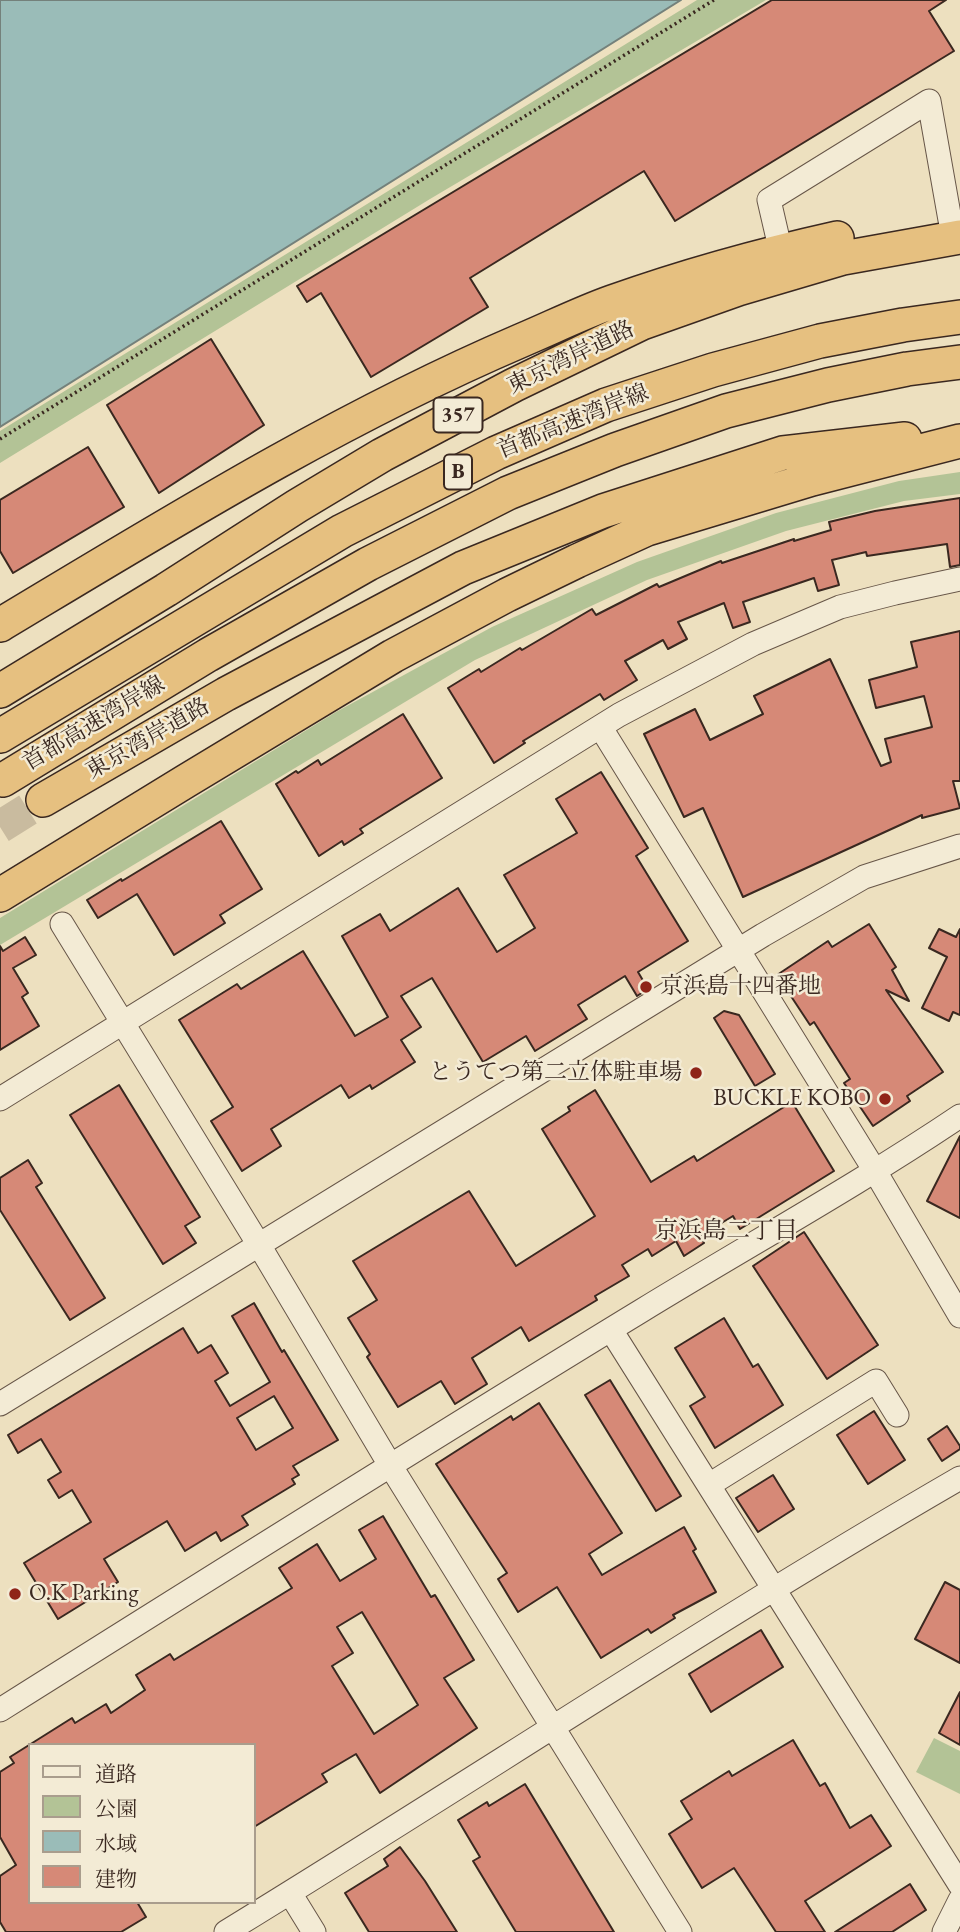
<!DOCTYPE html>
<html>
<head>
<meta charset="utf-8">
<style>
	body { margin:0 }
	#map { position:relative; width:960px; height:1932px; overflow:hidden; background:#ede0bf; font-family:"EB Garamond","Noto Serif JP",serif }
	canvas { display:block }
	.legend { position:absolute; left:28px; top:1743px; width:228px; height:161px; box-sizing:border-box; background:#f3ebd5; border:2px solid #a99d8d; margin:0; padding:9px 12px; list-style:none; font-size:21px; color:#3a2820 }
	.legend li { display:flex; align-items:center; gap:14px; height:35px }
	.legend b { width:35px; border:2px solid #a99d8d }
</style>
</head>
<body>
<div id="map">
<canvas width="960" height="1932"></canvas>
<ul class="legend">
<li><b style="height:9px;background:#f3ebd5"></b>道路</li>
<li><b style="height:19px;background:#b3c396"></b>公園</li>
<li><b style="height:19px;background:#9abcb8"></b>水域</li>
<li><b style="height:19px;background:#d68977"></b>建物</li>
</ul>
</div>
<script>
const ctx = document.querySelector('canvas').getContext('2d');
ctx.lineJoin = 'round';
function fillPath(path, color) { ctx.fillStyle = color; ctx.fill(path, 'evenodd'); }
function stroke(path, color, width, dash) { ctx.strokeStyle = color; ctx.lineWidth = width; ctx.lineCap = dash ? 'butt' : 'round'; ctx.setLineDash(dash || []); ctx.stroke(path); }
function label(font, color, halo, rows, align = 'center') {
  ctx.font = font + ' "EB Garamond","Noto Serif JP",serif'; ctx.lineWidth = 5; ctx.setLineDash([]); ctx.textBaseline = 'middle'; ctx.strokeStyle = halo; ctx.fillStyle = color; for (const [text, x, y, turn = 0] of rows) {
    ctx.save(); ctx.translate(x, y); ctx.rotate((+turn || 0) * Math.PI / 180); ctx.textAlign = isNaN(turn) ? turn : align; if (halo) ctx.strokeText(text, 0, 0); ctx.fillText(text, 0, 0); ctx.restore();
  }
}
fillPath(new Path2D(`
	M697,0H766L430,199L0,463V431Z
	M960,472V494L904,501L786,531L647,580L475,660L0,945V918L336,712L492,627L637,562L776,513L899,481Z
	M934,1738L960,1751V1794L916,1772Z`), '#b3c396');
const water = new Path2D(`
	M0,0H681L0,427Z`);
fillPath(water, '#9abcb8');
stroke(water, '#74817b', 2);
const building = new Path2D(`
	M772,0H946L929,11L954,51L675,221L644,171L470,278L488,307L371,377L321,293L307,302L297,286Z
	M211,339L264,425L159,493L107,405Z
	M88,447L124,507L13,573L0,551V500Z
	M960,498V565L950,567L947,544L867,556L866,552L832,560L839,585L818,591L814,578L743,602L750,622L733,628L724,603L678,622L687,639L668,649L663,640L625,661L637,680L604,700L600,694L523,741L525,743L494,763L448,688L479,669L481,672L520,648L522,650L592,609L596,615L657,584L659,587L721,561L722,563L794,539V541L831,530L829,522L875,511Z
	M960,631V781H953L960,808L922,818V815L743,897L703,808L684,817L644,734L695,709L710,740L763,714L754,696L830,659L881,766L891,762L885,739L932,727L924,696L876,708L869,680L917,667L911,642Z
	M403,714L442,778L360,829L363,833L344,845L342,841L319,856L276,784L296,771L298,773L318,760L321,765Z
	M601,772L648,848L636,856L688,941L638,972L648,989L637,996L625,976L578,1005L587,1019L535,1051L526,1036L483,1062L432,978L401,996L421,1027L401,1040L415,1062L372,1089L370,1085L349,1098L341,1085L271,1129L281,1146L242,1171L211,1121L233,1107L179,1020L237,984L241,989L303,951L355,1036L388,1017L342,936L380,914L390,931L458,888L497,952L535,928L504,875L577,833L556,799Z
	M221,821L262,889L220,915L225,923L174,955L137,894L98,918L87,900L121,879L122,881Z
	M869,924L896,967L892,970L909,1001L886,990L943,1072L907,1096L910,1101L873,1126L844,1083L850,1079L814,1022L810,1025L777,975L828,941L832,947Z
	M939,929L956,937L960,929V1015L953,1012L949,1021L922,1008L947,957L929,948Z
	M25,937L36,955L13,968L28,993L22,997L39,1026L0,1050V946L3,951Z
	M724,1011L739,1015L775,1074L755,1086L714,1018Z
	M119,1085L200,1217L185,1226L196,1243L163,1264L70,1115Z
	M595,1090L651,1182L694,1156L697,1161L792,1102L834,1171L740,1229L733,1216L700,1236L704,1243L684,1256L676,1241L652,1256L648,1249L622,1265L629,1276L595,1296L597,1300L529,1341L521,1327L472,1358L487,1384L455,1404L441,1381L398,1407L367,1357L370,1354L348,1318L377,1300L353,1261L469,1191L516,1266L595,1216L542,1129L570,1111L568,1107Z
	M960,1136V1218L927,1201Z
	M28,1160L42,1183L36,1187L105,1298L70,1320L0,1210V1178Z
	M804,1232L878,1345L827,1379L753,1266Z
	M254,1303L282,1352L284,1350L338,1440L293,1466L299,1475L292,1479L295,1484L242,1516L248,1525L221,1541L216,1532L185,1551L167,1521L104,1559L118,1582L58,1619L24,1563L91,1522L72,1490L59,1498L48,1480L61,1472L41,1439L18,1453L8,1435L183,1328L198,1353L211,1345L228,1373L215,1381L230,1406L270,1382L232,1316ZM274,1396L293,1428L256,1450L237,1418Z
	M724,1318L753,1367L758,1364L783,1405L715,1448L690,1406L705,1397L675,1348Z
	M610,1380L681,1496L656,1511L585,1395Z
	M539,1403L622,1533L589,1554L602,1575L684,1527L696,1549L693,1551L716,1592L673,1615L675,1618L651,1633L648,1629L601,1658L557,1587L518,1612L498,1579L507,1573L436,1464L511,1416L513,1420Z
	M874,1411L905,1460L868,1484L837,1435Z
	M947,1426L960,1446V1449L942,1461L928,1439Z
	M773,1475L794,1509L758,1532L736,1498Z
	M383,1516L431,1597L435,1595L474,1660L444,1678L477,1728L380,1793L356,1754L322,1774L327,1782L254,1827V1745H30V1902H137L146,1917L121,1932H6L0,1922V1876L16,1865L0,1837V1772L14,1763L10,1757L72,1718L75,1723L106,1704L111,1713L145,1690L136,1675L170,1654L174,1660L292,1588L279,1568L317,1544L340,1581L376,1559L359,1530ZM362,1612L418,1705L374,1734L332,1666L353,1653L337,1627Z
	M945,1582L960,1590V1663L915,1639Z
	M761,1630L783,1667L711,1712L689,1674Z
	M960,1692V1745L939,1733Z
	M793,1740L820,1786L825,1783L850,1828L871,1815L891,1846L805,1901L825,1932H776L734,1868L702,1888L669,1834L692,1819L681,1801L729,1771L732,1776Z
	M525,1784L614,1932H516L473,1861L480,1857L458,1820L487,1802L489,1806Z
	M400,1847L425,1881L457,1932H369L345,1893L388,1866L384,1859Z
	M910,1884L926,1910L892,1932H835Z`);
fillPath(building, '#d68977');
stroke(building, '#3a2820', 2);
stroke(new Path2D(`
	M0,827L43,800`), '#c9bb9f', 33, [33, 17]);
const minor = new Path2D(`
	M781,252L769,200L929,101L950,220
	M601,728L875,1171L960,1316
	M62,924L259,1245L390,1465L680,1932
	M0,1099L619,715L753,644L840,607L895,593L960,579
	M611,1330L960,1885
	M0,1404L763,935L864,877L960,846
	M709,1485L876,1381L897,1415
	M0,1710C213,1576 426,1442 641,1311C747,1246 856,1186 960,1116
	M290,1893L314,1932
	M226,1932C471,1782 711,1622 960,1478
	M944,1932L960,1900`);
const highway = new Path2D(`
	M0,625C170,523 338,419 520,341C551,328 581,313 612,302C685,276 761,255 837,238
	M0,691L166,590L297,506L382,455L514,385L642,323L738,289L843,258L960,237
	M0,736L342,531L496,453L606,405L713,370L820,341L903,325L960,317
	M3,780L208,655L368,564L508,493L615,450L726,411L828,385L907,369L960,362
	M43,800L226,694L463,568L603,511L783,453L905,439
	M0,895L186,781L393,656L507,595L577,561L647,529L812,479L960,441`);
stroke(minor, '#675648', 25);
stroke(highway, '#3a2820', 36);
stroke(new Path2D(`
	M0,439L714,0`), '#3a2820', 3.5, [2, 3.5]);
stroke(minor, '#f3ebd5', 23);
stroke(highway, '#e6c080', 33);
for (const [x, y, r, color] of [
	[646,987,7,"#8f2418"],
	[696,1073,7,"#8f2418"],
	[885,1099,7,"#8f2418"],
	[15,1594,7,"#8f2418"]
]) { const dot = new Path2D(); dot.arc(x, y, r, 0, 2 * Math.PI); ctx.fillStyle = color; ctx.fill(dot); stroke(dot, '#f3ebd5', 2.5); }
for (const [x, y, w] of [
	[458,415,49],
	[458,472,28]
]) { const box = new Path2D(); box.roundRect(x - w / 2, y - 17.5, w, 35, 5); ctx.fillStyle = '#f3ebd5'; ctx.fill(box); stroke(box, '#3a2820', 2); }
label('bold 21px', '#3a2820', null, [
	["357",458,415],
	["B",458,472]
]);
label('23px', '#3a2820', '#f3ebd5', [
	["東京湾岸道路",571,358,-26],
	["首都高速湾岸線",573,422,-22],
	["首都高速湾岸線",94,724,-31],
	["東京湾岸道路",148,739,-30]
]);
label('23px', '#3a2820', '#f3ebd5', [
	["京浜島十四番地",660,987],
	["とうてつ第二立体駐車場",682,1073,"right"],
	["BUCKLE KOBO",871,1099,"right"],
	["O.K Parking",29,1594]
], 'left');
label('24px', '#3a2820', '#f3ebd5', [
	["京浜島二丁目",726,1231]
]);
</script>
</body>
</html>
